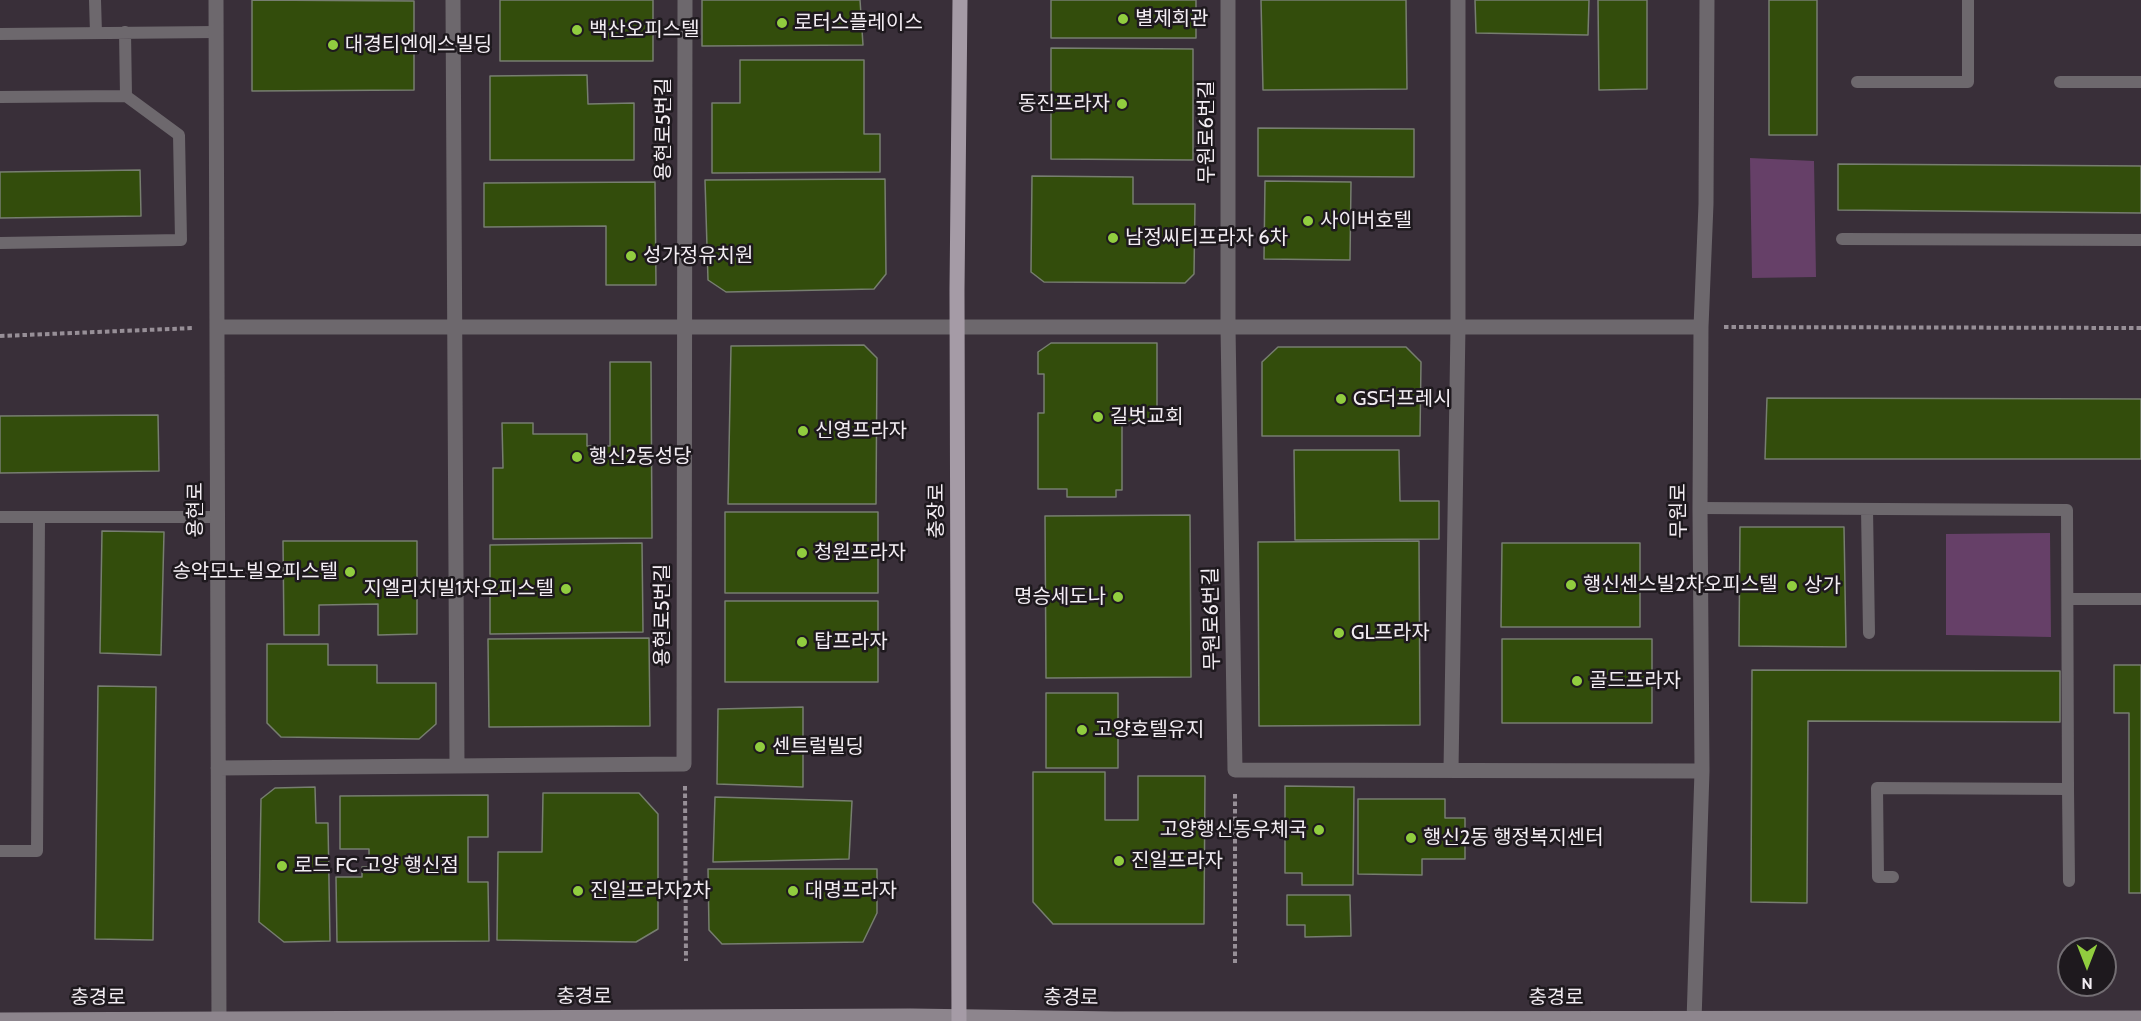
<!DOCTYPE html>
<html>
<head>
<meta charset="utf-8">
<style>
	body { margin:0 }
	#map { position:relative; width:2141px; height:1021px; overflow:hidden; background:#392f39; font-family:Cabin,sans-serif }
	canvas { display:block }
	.north { position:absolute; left:2057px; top:937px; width:60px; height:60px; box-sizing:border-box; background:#1e191e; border:2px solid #736e73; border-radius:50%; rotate:180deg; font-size:16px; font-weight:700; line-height:24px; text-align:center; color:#f3edf3 }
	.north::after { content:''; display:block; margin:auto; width:21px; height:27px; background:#91cd3f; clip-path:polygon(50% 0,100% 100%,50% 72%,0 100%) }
</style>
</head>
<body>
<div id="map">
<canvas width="2141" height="1021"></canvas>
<div class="north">N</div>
</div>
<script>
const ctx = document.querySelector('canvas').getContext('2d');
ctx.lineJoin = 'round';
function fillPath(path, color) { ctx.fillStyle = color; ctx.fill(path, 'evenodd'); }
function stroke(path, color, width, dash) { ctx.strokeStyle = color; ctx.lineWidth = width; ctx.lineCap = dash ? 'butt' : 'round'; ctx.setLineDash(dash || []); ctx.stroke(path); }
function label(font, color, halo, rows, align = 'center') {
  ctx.font = font + ' Cabin,"Noto Sans KR",sans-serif'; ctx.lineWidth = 5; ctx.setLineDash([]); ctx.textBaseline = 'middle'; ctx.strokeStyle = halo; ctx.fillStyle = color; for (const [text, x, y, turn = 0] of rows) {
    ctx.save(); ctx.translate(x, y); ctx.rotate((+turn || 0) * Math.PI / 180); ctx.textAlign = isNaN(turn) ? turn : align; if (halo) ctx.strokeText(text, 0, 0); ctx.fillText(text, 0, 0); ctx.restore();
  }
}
fillPath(new Path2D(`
	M1750,158L1814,161L1816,277L1752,278Z
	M2050,533L2051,637L1946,635V534Z`), '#664068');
const building = new Path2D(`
	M252,0L414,1V90L252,91Z
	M500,0H653V61H500Z
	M702,0H860L863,45L702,46Z
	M1051,0H1196V38H1051Z
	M1261,0H1406L1407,89L1263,90Z
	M1475,0H1589L1588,35L1476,33Z
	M1598,0H1647V89L1599,90Z
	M1769,0H1817V135H1769Z
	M1051,48L1193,49V160L1051,159Z
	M740,60H864V134H880V172L712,173V103H740Z
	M587,75L588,104L634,103V160H490V76Z
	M1258,128L1414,129V177L1258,176Z
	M1838,164L2141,166V213L1838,210Z
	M140,170L141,216L0,218V172Z
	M1032,176L1133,177V204H1195L1194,274L1185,283L1044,282L1031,272Z
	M885,179L886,274L874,289L726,292L708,280L705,180Z
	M1265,181L1351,182L1350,260L1264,259Z
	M655,182L656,285H606V226L484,227V183Z
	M1051,343H1157V421H1122V490H1116V497H1067V489H1038V413H1044V374H1038V352Z
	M864,345L877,358L876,504H728L731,346Z
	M1278,347H1406L1421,362L1420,436H1262V362Z
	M610,362H651L652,538L493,539V468H503L502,423H533V434H587V446H610Z
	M1767,398L2141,399V459H1765Z
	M158,415L159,471L0,473V416Z
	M1294,450H1399L1400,501H1439V539L1295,540Z
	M725,512H878V593H725Z
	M1190,515L1191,677L1046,678L1045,516Z
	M1740,527H1844L1846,647L1739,646Z
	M102,531L164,532L161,655L100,653Z
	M283,541H417V634L378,635V604L319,605V635H284Z
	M1419,541L1420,725L1259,726L1258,542Z
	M642,543L643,632L490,634V545Z
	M1502,543H1640V627H1501Z
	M725,601H878V682H725Z
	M649,638L650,726L489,727L488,639Z
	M1502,639H1652V723H1502Z
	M267,644H328V665H377V683H436V724L419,739L281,737L267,723Z
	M2114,665H2141V893H2129V713H2114Z
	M1752,670L2060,671V722L1808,721L1807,903L1751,902Z
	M98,686L156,687L153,940L95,939Z
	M1046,693H1118V768H1046Z
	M803,707V787L717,784L718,709Z
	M1033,772H1105V820H1138V776H1205L1204,924H1053L1033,902Z
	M1285,786L1354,787L1353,885H1302V873H1285Z
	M315,787L316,823H328L330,941L284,942L259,922L261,799L275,788Z
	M543,793H639L658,814V929L636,942L497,940L498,852H542Z
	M488,795V837H468V882H488L489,941L337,942L336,877H362V867H369V849H340V796Z
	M715,797L852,801L849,859L713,862Z
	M1358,799H1445V818H1465V859H1422V875L1358,874Z
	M708,869H877V913L863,942L722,944L709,930Z
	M1287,895H1350L1351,936L1305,937V925H1287Z`);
fillPath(building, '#334d0c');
stroke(building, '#777e70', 1.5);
stroke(new Path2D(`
	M1724,327L2141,328
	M0,336L194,328
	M685,786L686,961
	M1235,794V963`), '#978f97', 4, [4.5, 3]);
stroke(new Path2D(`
	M95,0L96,33
	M0,34L216,32
	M1857,82H1968V0
	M2060,82H2141
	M0,97L126,96L125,32
	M1842,239L2141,240
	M0,243L181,240L179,135L126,96
	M1700,508L2067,510L2068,789L1877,788L1878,877H1893
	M1867,509L1869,633
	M0,517H216
	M2068,599H2141
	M2068,789L2069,881
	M0,851H37L39,517`), '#6d686d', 12);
stroke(new Path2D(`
	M216,0L219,1021
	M453,0L457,764
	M1228,0V327L1235,770L1702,771
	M218,327H1701
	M218,768L684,764L685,0
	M1451,770L1458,326V0
	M1694,1021L1702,771L1700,508L1701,327L1706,204L1707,0`), '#6d686d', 15);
stroke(new Path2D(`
	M0,1020L911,1016L1115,1019L2141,1018`), '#8d858d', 15);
stroke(new Path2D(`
	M959,1021L957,290L960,0`), '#a59ba6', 15);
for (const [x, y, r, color] of [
	[1123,19,6,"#91cd3f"],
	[782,23,6,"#91cd3f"],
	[577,30,6,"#91cd3f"],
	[333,45,6,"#91cd3f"],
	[1122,104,6,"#91cd3f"],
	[1308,221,6,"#91cd3f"],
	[1113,238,6,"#91cd3f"],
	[631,256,6,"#91cd3f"],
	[1341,399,6,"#91cd3f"],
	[1098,417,6,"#91cd3f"],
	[803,431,6,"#91cd3f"],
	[577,457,6,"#91cd3f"],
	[802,553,6,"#91cd3f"],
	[350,572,6,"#91cd3f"],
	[1571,585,6,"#91cd3f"],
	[1792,586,6,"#91cd3f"],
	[566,589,6,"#91cd3f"],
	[1118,597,6,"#91cd3f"],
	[1339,633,6,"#91cd3f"],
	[802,642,6,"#91cd3f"],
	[1577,681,6,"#91cd3f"],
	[1082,730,6,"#91cd3f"],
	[760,747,6,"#91cd3f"],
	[1319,830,6,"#91cd3f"],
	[1411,838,6,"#91cd3f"],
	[1119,861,6,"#91cd3f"],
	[282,866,6,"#91cd3f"],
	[578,891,6,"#91cd3f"],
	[793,891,6,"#91cd3f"]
]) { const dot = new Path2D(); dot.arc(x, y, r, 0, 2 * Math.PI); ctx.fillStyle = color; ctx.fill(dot); stroke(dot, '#1e191e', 2); }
label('20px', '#f3edf3', '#1e191e', [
	["별제회관",1135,19],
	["로터스플레이스",794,23],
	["백산오피스텔",589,30],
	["대경티엔에스빌딩",345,45],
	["동진프라자",1110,104,"right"],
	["사이버호텔",1320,221],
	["남정씨티프라자 6차",1125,238],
	["성가정유치원",643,256],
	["GS더프레시",1353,399],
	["길벗교회",1110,417],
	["신영프라자",815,431],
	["행신2동성당",589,457],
	["청원프라자",814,553],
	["송악모노빌오피스텔",338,572,"right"],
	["행신센스빌2차오피스텔",1583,585],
	["상가",1804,586],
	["지엘리치빌1차오피스텔",554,589,"right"],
	["명승세도나",1106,597,"right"],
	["GL프라자",1351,633],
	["탑프라자",814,642],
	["골드프라자",1589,681],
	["고양호텔유지",1094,730],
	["센트럴빌딩",772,747],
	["고양행신동우체국",1307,830,"right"],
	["행신2동 행정복지센터",1423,838],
	["진일프라자",1131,861],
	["로드 FC 고양 행신점",294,866],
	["진일프라자2차",590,891],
	["대명프라자",805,891]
], 'left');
label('20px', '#f3edf3', '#1e191e', [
	["용현로5번길",664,129,-90],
	["무원로6번길",1207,132,-90],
	["용현로",196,510,-90],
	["충장로",937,511,-90],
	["무원로",1679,511,-90],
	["용현로5번길",663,615,-90],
	["무원로6번길",1212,619,-91],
	["충경로",584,997],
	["충경로",98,998],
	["충경로",1071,998,1],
	["충경로",1556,998]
]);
</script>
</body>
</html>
